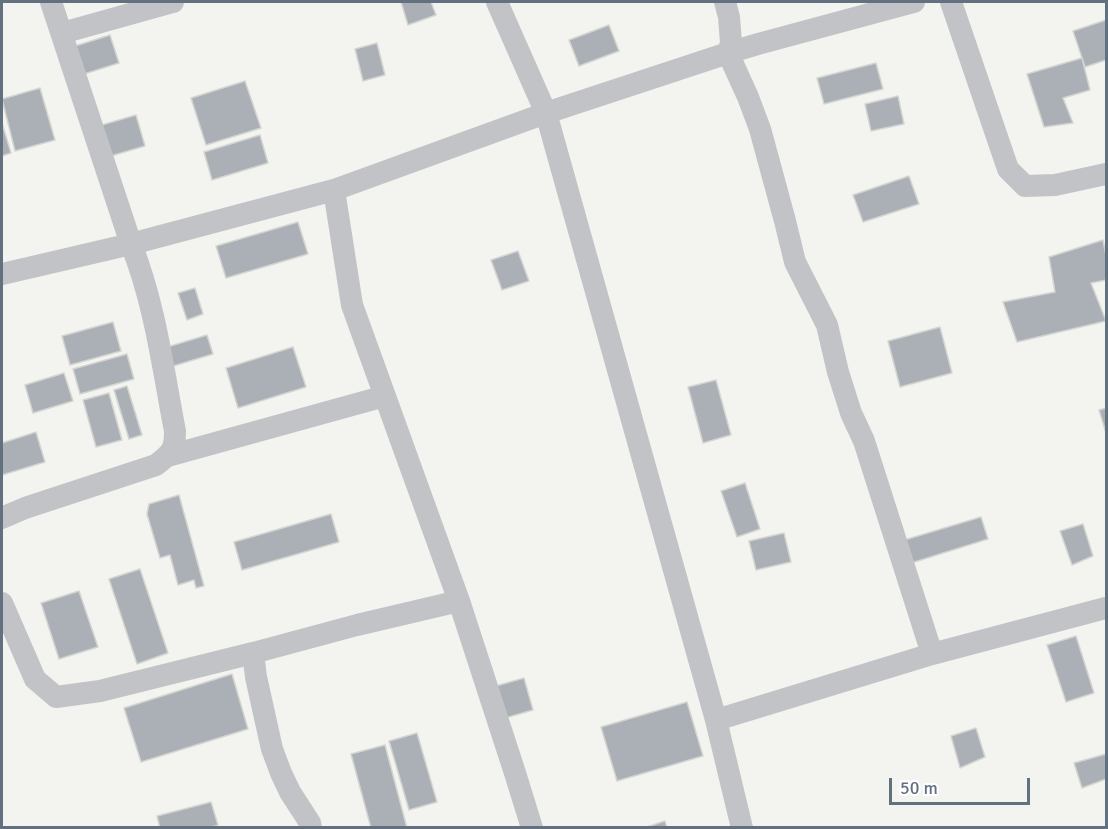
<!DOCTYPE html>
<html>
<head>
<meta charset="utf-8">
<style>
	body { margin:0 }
	#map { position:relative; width:1108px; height:829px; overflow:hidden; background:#f3f4ef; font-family:Signika,sans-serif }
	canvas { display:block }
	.frame { position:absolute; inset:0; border:3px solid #637080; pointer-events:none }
	.scale { position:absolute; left:889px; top:778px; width:141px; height:27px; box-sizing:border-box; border:3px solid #637080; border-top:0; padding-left:8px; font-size:18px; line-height:21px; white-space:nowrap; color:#637080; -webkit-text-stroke:4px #fff; paint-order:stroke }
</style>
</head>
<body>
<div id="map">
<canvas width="1108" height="829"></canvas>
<div class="frame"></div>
<div class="scale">50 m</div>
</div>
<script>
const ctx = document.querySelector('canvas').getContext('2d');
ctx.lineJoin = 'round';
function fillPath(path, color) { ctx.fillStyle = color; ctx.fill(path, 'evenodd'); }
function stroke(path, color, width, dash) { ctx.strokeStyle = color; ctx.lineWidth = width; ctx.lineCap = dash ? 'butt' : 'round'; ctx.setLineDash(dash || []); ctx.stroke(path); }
const building = new Path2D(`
	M401,2H431L436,15L408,25Z
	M1106,20V60L1085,67L1073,31Z
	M609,25L619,51L579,66L569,40Z
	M110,35L119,63L81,75L72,47Z
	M377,43L385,75L363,81L355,49Z
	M1082,58L1090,90L1063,98L1073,123L1044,127L1027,74Z
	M876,63L883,89L824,104L817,78Z
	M245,81L261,128L206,145L191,98Z
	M40,88L55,140L15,151L2,99Z
	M898,96L904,124L871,131L865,104Z
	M136,115L145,146L104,158L95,127Z
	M2,123L11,153L2,156Z
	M260,135L268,163L212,180L204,152Z
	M909,176L919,204L863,222L853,195Z
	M298,222L308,254L226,278L216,246Z
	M1103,240L1106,255V280L1091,283L1106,321L1017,342L1003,302L1055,292L1049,257Z
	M518,251L529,281L502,290L491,260Z
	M195,288L203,314L187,320L178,293Z
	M113,322L121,351L70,365L62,336Z
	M940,327L952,373L900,387L888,341Z
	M207,335L213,354L170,367L164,348Z
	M293,347L306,387L238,408L226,368Z
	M127,354L134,379L80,394L73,369Z
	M64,373L73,401L33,413L25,385Z
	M716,380L731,435L703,443L688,387Z
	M127,386L142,435L129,439L114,390Z
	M109,393L122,440L96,447L83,400Z
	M1106,408V433L1099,410Z
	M36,432L45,462L2,475V443Z
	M745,483L760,529L737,537L721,491Z
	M179,495L204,586L196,588L194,580L178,585L170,555L160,558L147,514L149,504Z
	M331,514L339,542L242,570L234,542Z
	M981,517L988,539L908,564L901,541Z
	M1083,524L1093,556L1072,565L1060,531Z
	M784,533L791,562L756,570L749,541Z
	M140,569L168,653L137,664L109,579Z
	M79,591L98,647L59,659L41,603Z
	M1076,636L1094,693L1066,702L1047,645Z
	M232,674L248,729L141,762L124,708Z
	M524,678L533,710L505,718L496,686Z
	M687,702L703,756L617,781L601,727Z
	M976,728L985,757L960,768L951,736Z
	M417,733L437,802L409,810L389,741Z
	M385,745L407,828H371L351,754Z
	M1106,754V779L1082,788L1074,763Z
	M211,802L218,825L209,828H160L157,816Z
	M665,821L667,828H644Z`);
fillPath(building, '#aab0b5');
stroke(building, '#d4d5d2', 1.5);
stroke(new Path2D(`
	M497,2L546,113L716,720L742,828
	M725,2L729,17L731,43L728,53L748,97L760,129L785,221L795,262L827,325L838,372L851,413L864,441L932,654
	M951,2L1008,169L1025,186L1055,185L1106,174
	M62,33L173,2
	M334,190L352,305L459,601L515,773L532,828
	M2,274L131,244L334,190L546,113L728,53L758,44L914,2
	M168,456L385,396
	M2,518L25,508L156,465C171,453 175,451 175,431C163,369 155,304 131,244L51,2
	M2,603L35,679L56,697L100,691L253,653
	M716,720L932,654L1106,608
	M311,828L310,823L290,792L281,773L272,749L256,677L253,653L357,625L459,601`), '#c1c3c7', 22);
</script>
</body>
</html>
